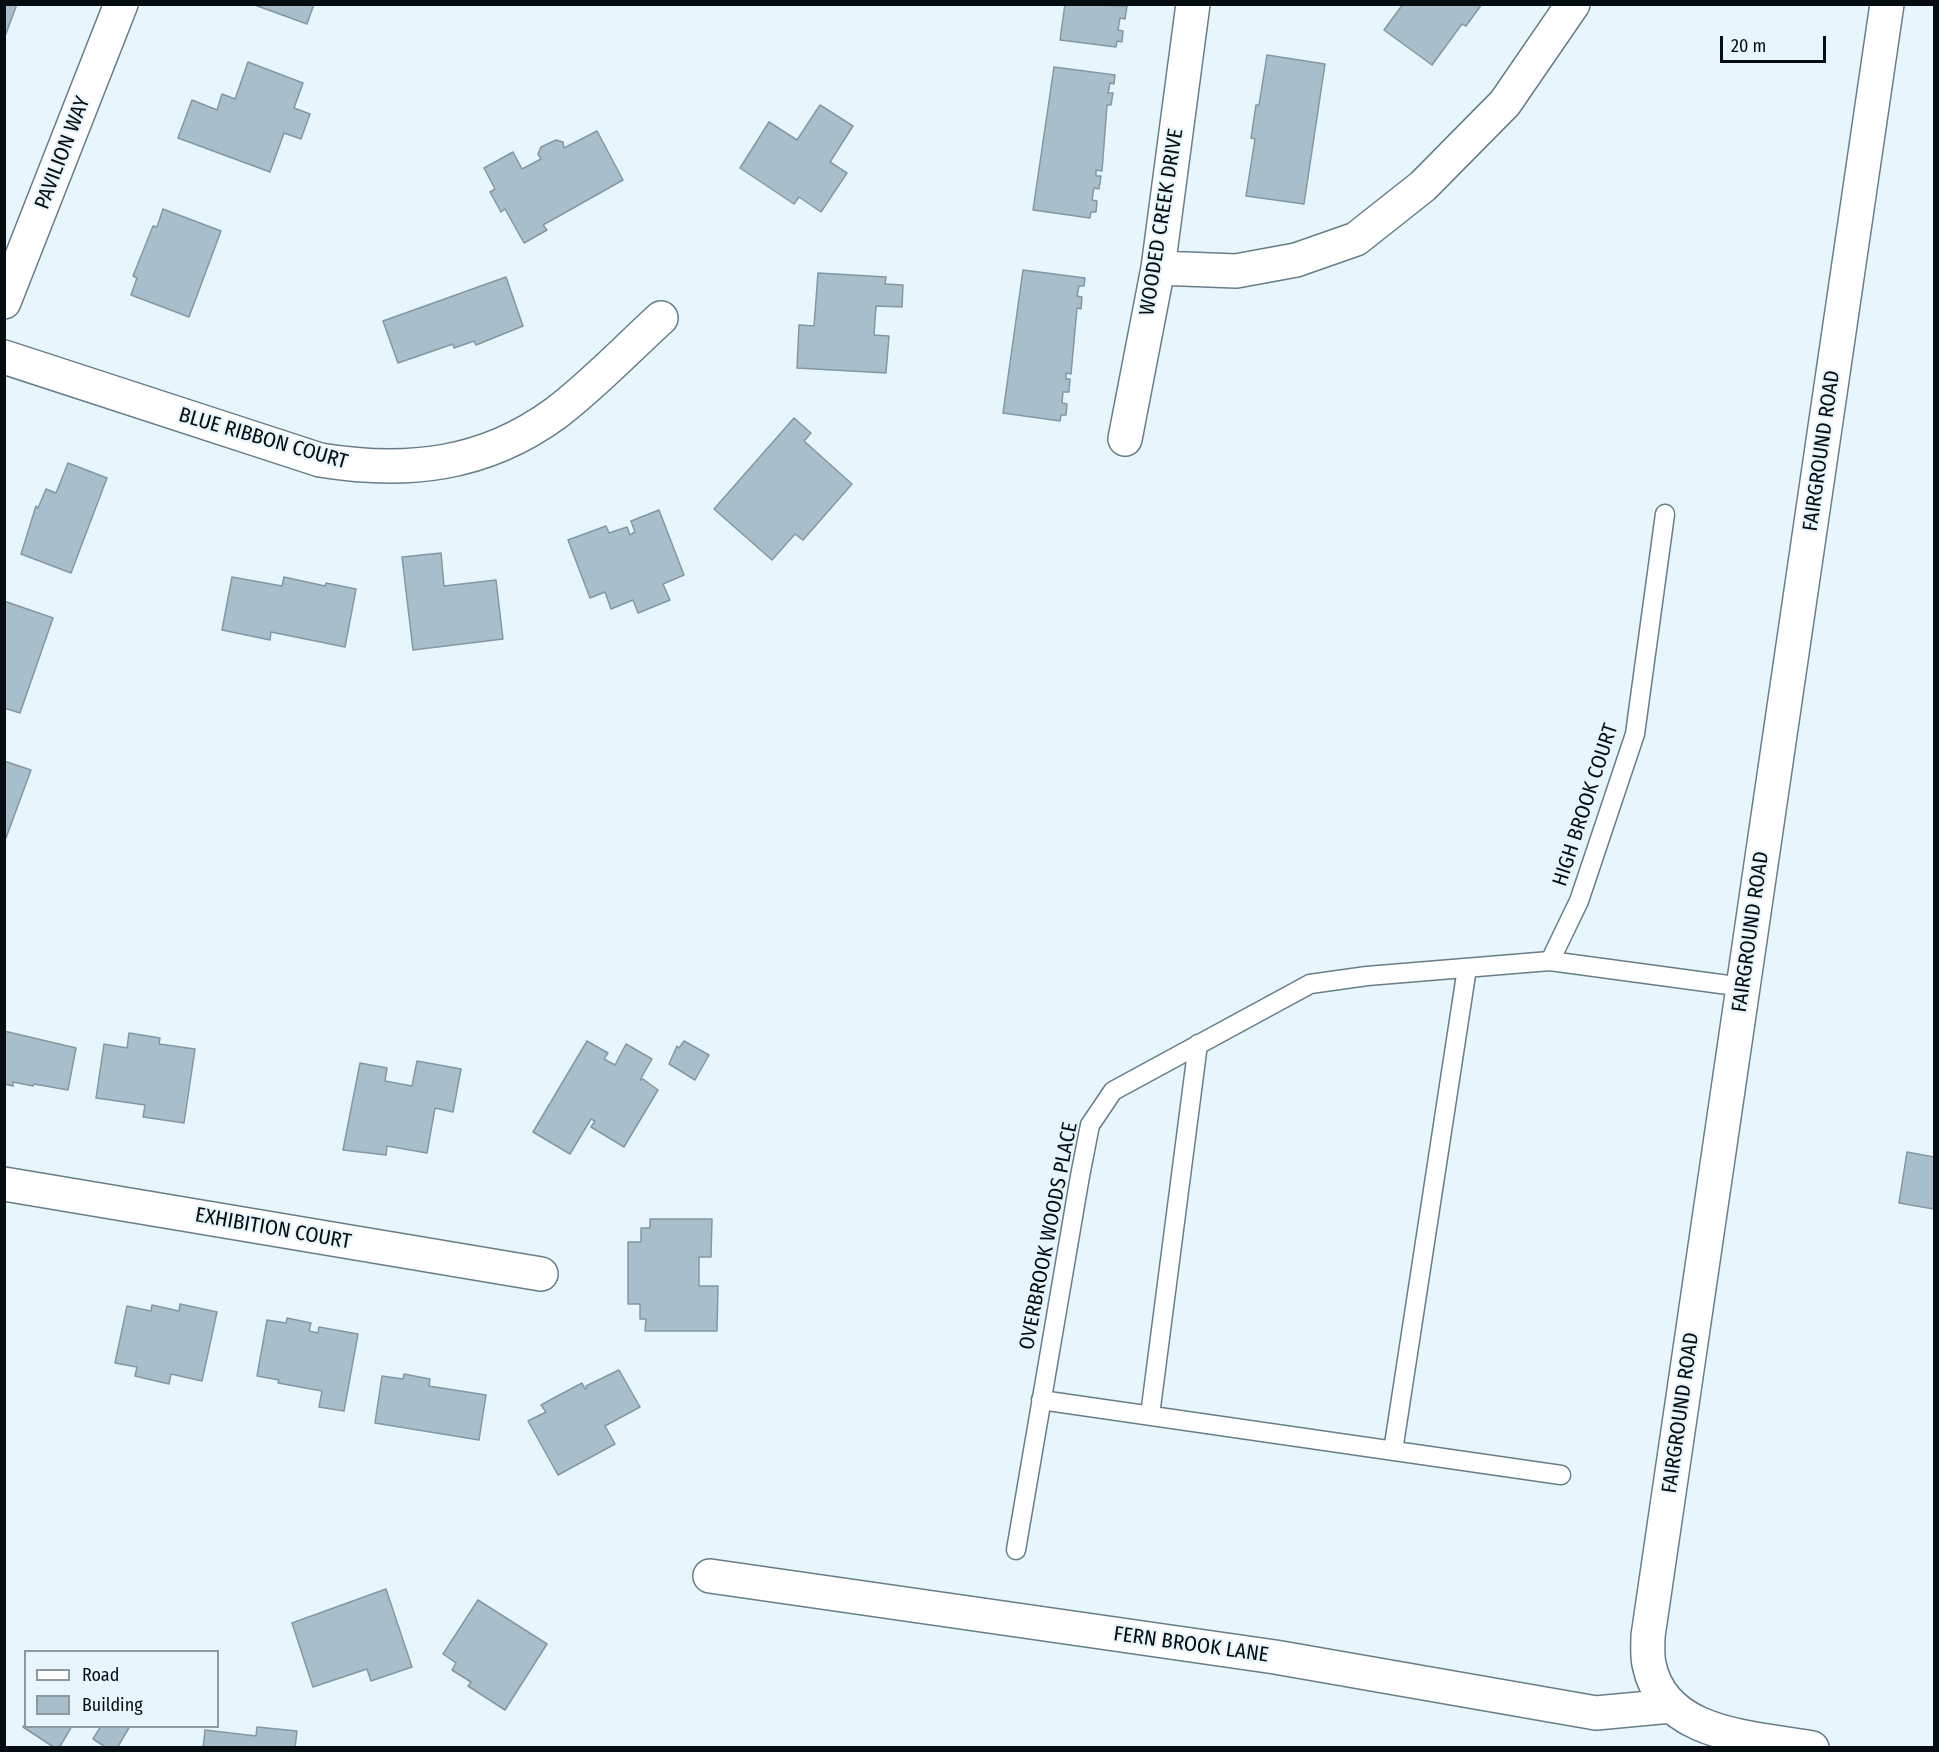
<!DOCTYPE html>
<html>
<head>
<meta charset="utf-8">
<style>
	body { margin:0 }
	#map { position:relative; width:1939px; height:1752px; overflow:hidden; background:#e7f5fd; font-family:"Fira Sans Condensed",sans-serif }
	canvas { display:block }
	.frame { position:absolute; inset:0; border:6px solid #050d11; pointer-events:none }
	.legend { position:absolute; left:24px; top:1650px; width:195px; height:78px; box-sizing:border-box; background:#e7f5fd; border:2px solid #8d989f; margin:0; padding:8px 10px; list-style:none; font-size:18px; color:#050d11 }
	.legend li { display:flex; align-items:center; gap:12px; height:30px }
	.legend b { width:30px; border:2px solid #8d989f }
	.scale { position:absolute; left:1720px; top:36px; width:106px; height:27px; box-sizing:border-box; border:3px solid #050d11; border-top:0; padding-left:8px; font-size:18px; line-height:21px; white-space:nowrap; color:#050d11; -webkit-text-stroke:4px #e7f5fd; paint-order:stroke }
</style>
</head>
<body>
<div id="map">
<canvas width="1939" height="1752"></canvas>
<div class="frame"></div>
<ul class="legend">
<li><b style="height:8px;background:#fff"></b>Road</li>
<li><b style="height:16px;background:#a8bfcb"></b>Building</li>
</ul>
<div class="scale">20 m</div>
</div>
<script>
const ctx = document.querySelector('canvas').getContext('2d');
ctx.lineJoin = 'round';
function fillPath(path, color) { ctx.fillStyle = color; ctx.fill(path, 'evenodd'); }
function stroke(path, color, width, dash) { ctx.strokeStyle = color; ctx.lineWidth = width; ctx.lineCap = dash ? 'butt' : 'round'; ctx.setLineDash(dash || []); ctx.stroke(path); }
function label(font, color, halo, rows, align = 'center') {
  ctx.font = font + ' "Fira Sans Condensed",sans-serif'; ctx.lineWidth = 4.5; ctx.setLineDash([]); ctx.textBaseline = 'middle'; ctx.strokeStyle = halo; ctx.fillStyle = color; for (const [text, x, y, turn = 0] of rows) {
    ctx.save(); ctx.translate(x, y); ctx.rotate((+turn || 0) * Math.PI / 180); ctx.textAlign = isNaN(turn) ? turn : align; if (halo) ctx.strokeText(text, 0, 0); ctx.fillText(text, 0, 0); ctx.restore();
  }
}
const building = new Path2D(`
	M4,4H17L4,39Z
	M252,4H314L307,24Z
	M1065,4L1127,6L1125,19L1120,18L1118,30L1123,31L1122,42L1117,41L1116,47L1060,40Z
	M1403,4H1482L1466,26L1462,24L1432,65L1384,30Z
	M1267,55L1325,64L1304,204L1246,196L1255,139L1251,138L1256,105H1259Z
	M248,62L303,83L294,108L310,114L301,139L284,133L270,172L178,138L192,100L217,110L222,94L235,99Z
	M1054,67L1115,75L1114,84L1110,83L1108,93H1113L1111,105H1107L1102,171L1096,170V176H1101L1099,189L1094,188L1092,200L1097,201L1096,212H1091L1090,218L1033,210Z
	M820,105L853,126L830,162L847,173L821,212L799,197L794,204L740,168L769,122L797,140Z
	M597,131L623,180L543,225L547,230L524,243L505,209L501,212L490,192L495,189L484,168L513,152L522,169L541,159L538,154L541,147L556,140L563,142L564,148Z
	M163,209L221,231L189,317L131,295L137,278L133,276L153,226L157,227Z
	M1023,270L1085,278L1084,286H1079L1077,296L1082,297L1081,309L1077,308L1071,374L1066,373V379H1070L1069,392H1063L1062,403L1067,404L1066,415H1061L1060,421L1003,413Z
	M818,273L886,277L885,284L903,285L902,307L876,306L874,335L889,336L886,373L797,368L799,325L814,326Z
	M506,277L523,326L476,345L474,341L454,348L453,344L398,363L383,321Z
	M794,418L811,433L804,441L852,484L803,540L795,534L772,560L714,509Z
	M68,463L107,478L71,573L21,554L36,506L38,508L46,489L56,493Z
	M659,510L684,575L663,584L670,600L638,613L633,600L611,609L605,592L590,598L568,540L606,526L609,533L627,527L630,535L635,532L631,521Z
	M441,553L444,586L496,580L503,639L413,650L402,557Z
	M232,577L282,586L284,577L325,586L326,583L356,589L345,647L271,632L270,640L222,630Z
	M4,601L53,618L20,713L4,708Z
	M4,761L31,770L6,838H4Z
	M4,1031L76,1048L68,1090L34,1084L33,1086L13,1082V1086L4,1084Z
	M129,1033L160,1038L159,1044L195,1049L184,1123L143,1117L145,1105L96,1098L104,1044L127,1048Z
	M587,1041L608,1053L604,1059L615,1065L626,1044L652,1059L640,1080L643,1079L658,1090L624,1147L591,1127L595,1121L591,1119L570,1154L533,1132Z
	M684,1041L709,1055L695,1080L669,1064L677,1046L679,1048Z
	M417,1061L461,1069L453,1112L435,1108L427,1153L387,1146L386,1155L343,1150L360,1063L387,1068L385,1081L412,1086Z
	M1907,1152L1934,1157V1209L1899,1203Z
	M650,1219H712L711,1257H699V1286H718L717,1331H645L646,1319H640V1304H628V1242H641V1228H650Z
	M180,1304L217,1312L202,1381L171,1374L169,1384L156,1381L135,1376L137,1367L115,1363L127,1306L151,1311L152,1305L179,1311Z
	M287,1318L311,1323L309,1331L318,1333L319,1327L358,1334L344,1411L319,1407L322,1391L278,1383L279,1380L257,1376L267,1320L286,1323Z
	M619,1370L640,1407L605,1426L615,1444L558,1475L528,1421L546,1412L541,1405L550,1400L582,1383L585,1389L587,1388L586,1386Z
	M404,1374L430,1379L429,1386L486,1395L479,1440L375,1423L382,1376L403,1379Z
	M386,1589L412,1667L371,1681L367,1669L313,1687L292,1623Z
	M478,1600L547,1644L505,1710L468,1686L471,1682L452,1670L456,1663L443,1654Z
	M26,1723V1726H72L59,1748H55L23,1727Z
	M101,1726H130L117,1748H107L93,1739Z
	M257,1727L297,1731L295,1748H203L205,1730L256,1736Z`);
fillPath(building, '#a8bfcb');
stroke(building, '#8298a4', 1.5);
const lane = new Path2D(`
	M1550,961L1579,901L1635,734L1665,514
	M1041,1400L1561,1475
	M1150,1415L1198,1044
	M1393,1451L1467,968
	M1016,1550L1080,1176L1090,1125L1113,1091L1310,984L1367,976L1550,961L1743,987`);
const street = new Path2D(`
	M1158,268L1236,271L1296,260L1356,239L1423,186L1505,103L1573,4
	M4,302L121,4
	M4,357L320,460C406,474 484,466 556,413C593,385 627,349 661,318
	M1125,439L1158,268L1193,4
	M4,1184L541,1274
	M710,1576L1275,1657L1596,1713L1671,1706
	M1812,1748C1754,1737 1663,1737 1649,1664C1647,1655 1648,1645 1648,1636L1887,4`);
stroke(lane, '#677d88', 21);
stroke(street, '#677d88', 36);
stroke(lane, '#fff', 18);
stroke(street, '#fff', 33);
label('21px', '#050d11', '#e7f5fd', [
	["PAVILION WAY",63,153,-69],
	["WOODED CREEK DRIVE",1162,222,-81],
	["BLUE RIBBON COURT",263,439,16],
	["FAIRGROUND ROAD",1822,451,-82],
	["HIGH BROOK COURT",1586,805,-72],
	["FAIRGROUND ROAD",1751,932,-82],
	["EXHIBITION COURT",273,1229,10],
	["OVERBROOK WOODS PLACE",1049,1236,-79],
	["FAIRGROUND ROAD",1681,1413,-82],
	["FERN BROOK LANE",1191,1645,8]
]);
</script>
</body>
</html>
